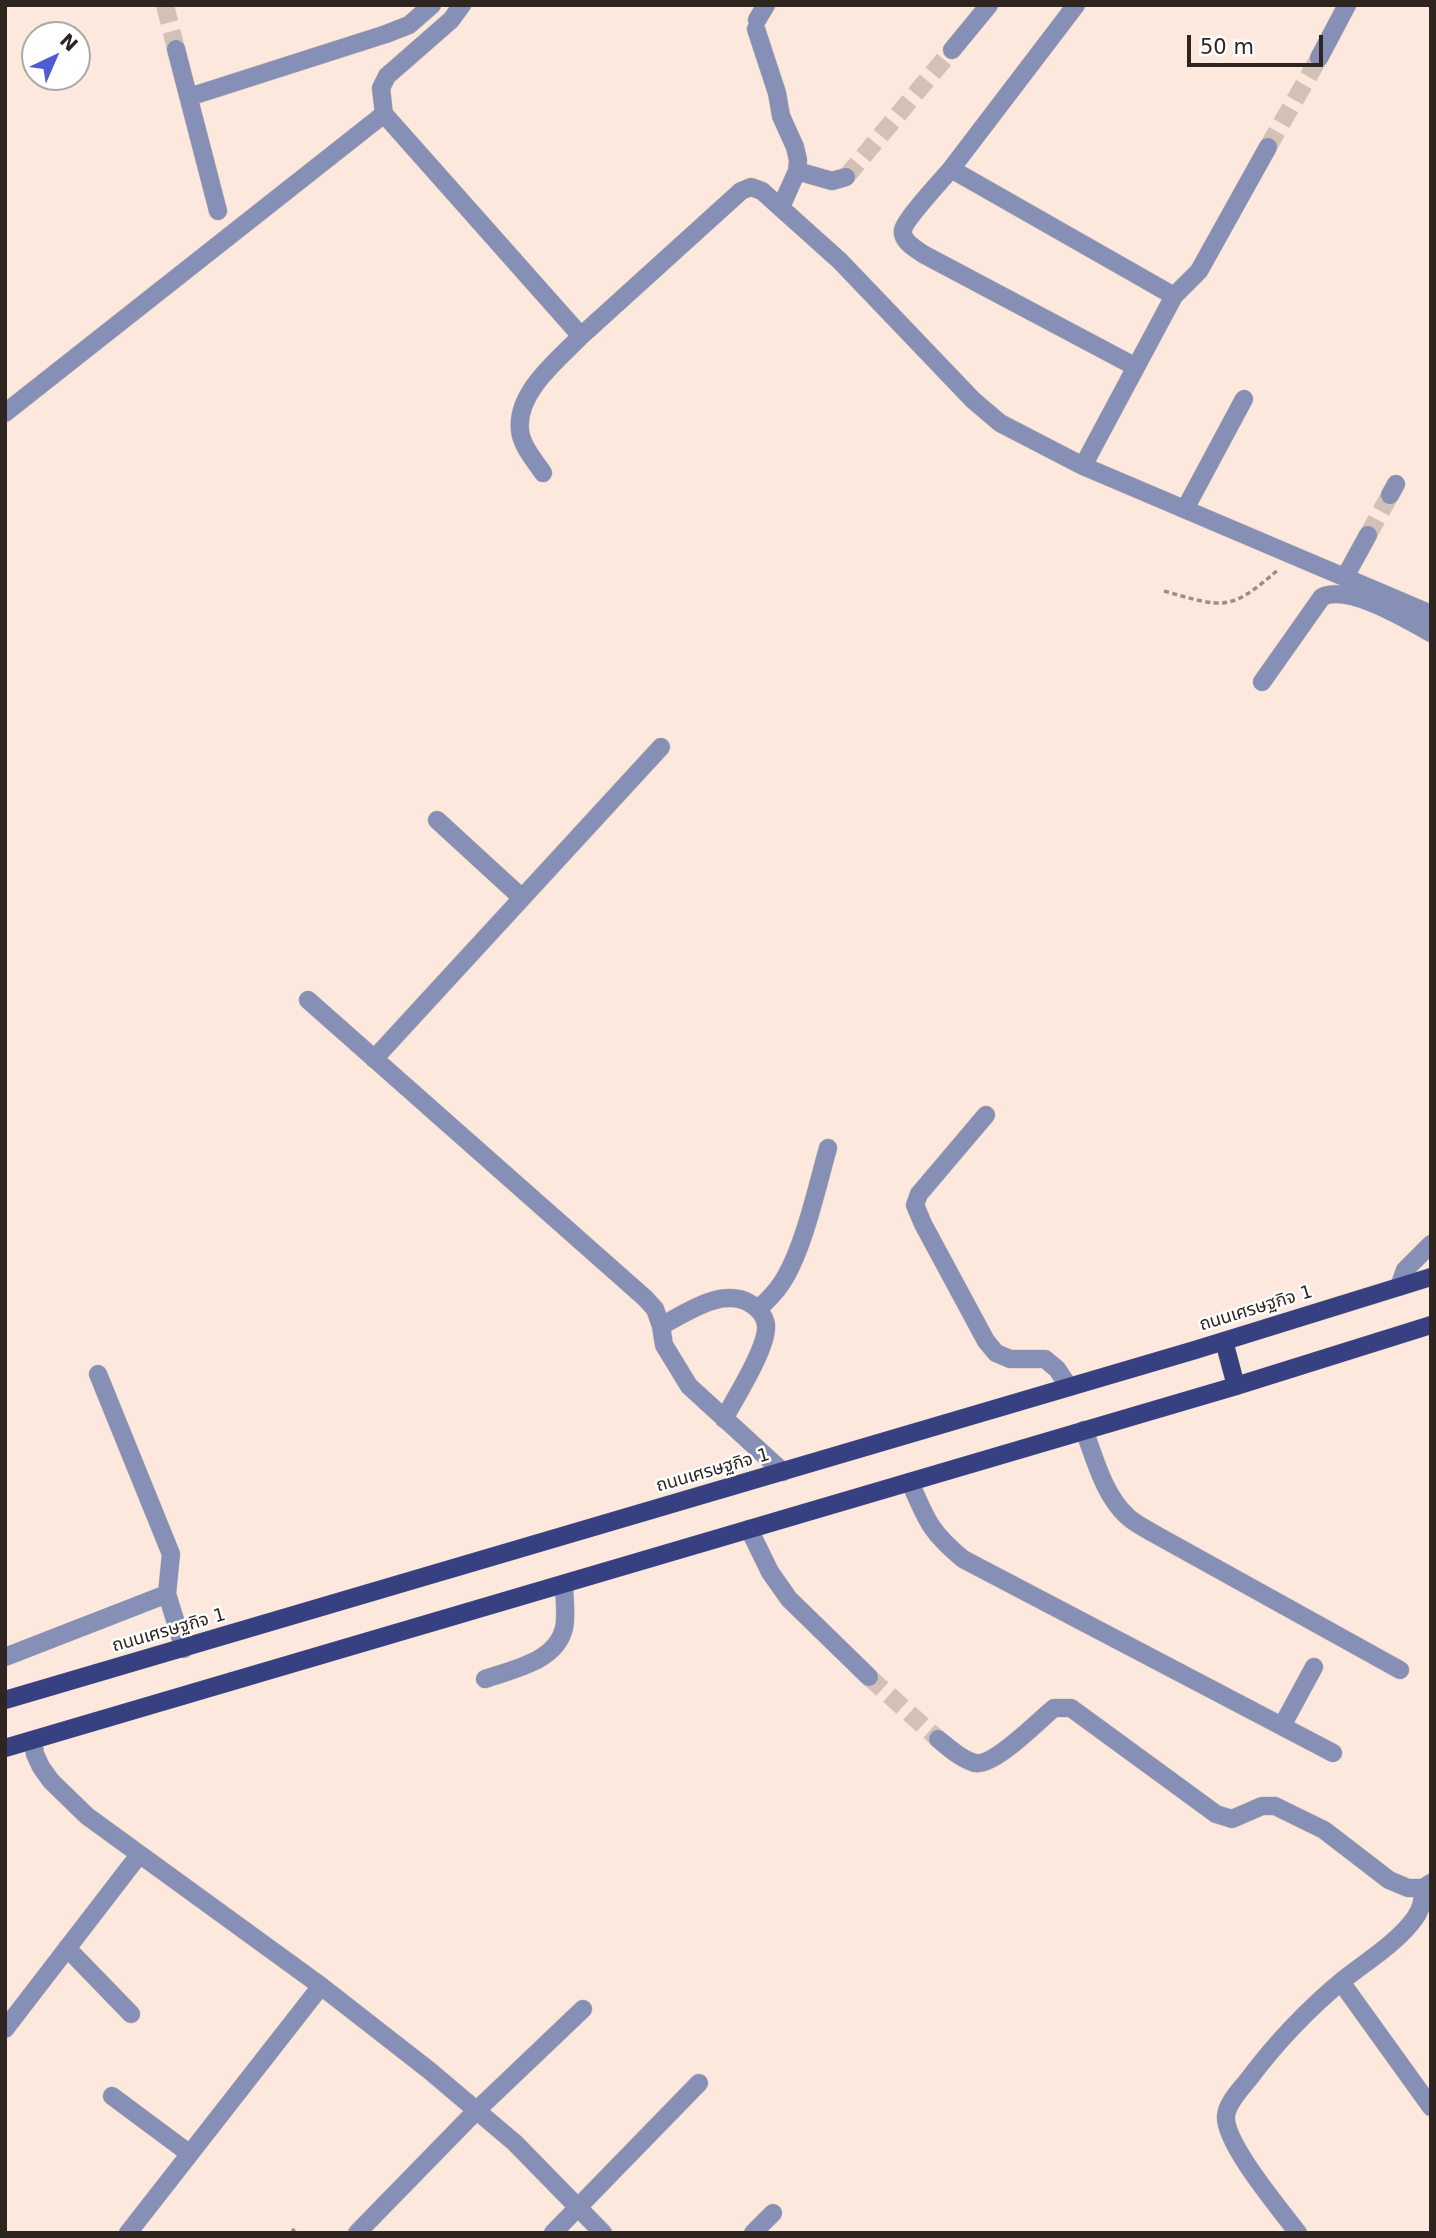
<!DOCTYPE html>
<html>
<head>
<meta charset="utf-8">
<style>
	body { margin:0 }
	#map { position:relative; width:1436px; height:2238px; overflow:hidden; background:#fce8dd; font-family:"DejaVu Sans",sans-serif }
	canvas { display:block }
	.frame { position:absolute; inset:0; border:7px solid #2e2420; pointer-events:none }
	.north { position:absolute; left:21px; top:21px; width:70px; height:70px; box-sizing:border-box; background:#fff; border:2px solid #aba7a6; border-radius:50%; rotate:44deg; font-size:19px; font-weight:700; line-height:28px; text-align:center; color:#2e2420 }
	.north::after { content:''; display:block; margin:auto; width:24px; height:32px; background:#4f5bd1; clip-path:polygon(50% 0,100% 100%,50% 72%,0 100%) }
	.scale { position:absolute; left:1187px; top:35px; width:136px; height:32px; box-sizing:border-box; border:4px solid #2e2420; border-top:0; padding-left:9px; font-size:21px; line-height:24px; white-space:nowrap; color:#2e2420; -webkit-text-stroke:5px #fff; paint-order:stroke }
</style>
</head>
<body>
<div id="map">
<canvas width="1436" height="2238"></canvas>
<div class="frame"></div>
<div class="north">N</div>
<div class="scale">50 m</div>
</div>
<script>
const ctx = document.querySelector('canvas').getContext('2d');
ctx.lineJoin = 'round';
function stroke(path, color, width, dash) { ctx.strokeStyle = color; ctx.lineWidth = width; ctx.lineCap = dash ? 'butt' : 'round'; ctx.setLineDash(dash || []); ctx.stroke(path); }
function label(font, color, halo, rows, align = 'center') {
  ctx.font = font + ' "DejaVu Sans","Noto Sans Thai",sans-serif'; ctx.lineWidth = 5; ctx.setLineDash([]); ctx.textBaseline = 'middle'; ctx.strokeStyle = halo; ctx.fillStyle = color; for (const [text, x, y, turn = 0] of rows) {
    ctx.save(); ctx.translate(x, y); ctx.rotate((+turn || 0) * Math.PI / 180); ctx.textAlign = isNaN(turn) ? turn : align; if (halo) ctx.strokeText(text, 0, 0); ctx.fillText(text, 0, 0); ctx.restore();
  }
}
stroke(new Path2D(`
	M165,5L176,49
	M1268,147L1319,58
	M846,177L952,50
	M1368,535L1390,495
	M869,1677L938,1739`), '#d3c1b7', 18, [18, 9]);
const minor = new Path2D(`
	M462,5L451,20L387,76L381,88L384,114L581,336L741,191L751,187L762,191L840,261L973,400L1000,423L1083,466L1431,614
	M1076,5L951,169L1174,296L1083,466
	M757,20L766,5
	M756,29L777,93L781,116L795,147L798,160L797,171L781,207
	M176,49L218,211
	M952,50L989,5
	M1319,58L1347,5
	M189,97L386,34L409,25L432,5
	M951,169C942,180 905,219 903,230C901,241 916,249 923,254L1134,366
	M797,171L832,181L846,177
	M1174,296L1199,271L1268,147
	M5,413L384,114
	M543,473C535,461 521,445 520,430C516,392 558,360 581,336
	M1390,495L1396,484
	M1185,509L1244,399
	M1345,577L1368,535
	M1262,682L1322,597C1348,584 1406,619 1431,633
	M437,820L522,898
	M308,1000L645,1298L655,1309L661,1326L664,1345L689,1386L783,1472
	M374,1059L661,747
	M986,1115L919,1194L915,1205L923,1224L986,1341L996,1353L1010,1359H1045L1057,1369L1069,1387
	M1399,1287L1405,1270L1431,1244
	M759,1308C767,1301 775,1293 781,1284C803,1252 817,1187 828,1148
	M661,1326C686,1313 723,1286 751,1304C758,1308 765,1316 766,1325C768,1347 735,1398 724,1419
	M98,1374L171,1554L167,1594L184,1649
	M1084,1430C1095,1459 1104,1495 1127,1516C1134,1523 1143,1527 1151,1532L1400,1670
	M910,1482C926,1519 930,1532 963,1559L1333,1753
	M749,1529L770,1572L789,1599L869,1677
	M5,1657L167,1594
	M485,1679C513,1669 556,1662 564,1628C567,1615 564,1598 564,1584
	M1282,1726L1314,1667
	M938,1739C949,1748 961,1759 975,1763C994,1767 1038,1721 1054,1708H1071L1216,1814L1232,1819L1262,1806H1275L1324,1830L1389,1880L1408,1888H1423L1431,1883
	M33,1740L35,1754L41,1767L51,1781L87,1816L321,1986L430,2071L515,2143L603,2233
	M67,1948L131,2014
	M1341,1982L1431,2107
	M5,2029L139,1855
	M112,2096L190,2154
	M128,2233L321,1986
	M357,2233L477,2110L583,2009
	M553,2233L699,2083
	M753,2233L773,2213
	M1298,2233C1280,2209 1224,2143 1226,2116C1227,2103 1240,2090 1248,2080C1275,2044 1308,2009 1343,1980C1367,1961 1397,1943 1415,1918C1422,1908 1423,1899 1423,1888`);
const major = new Path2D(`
	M1224,1341L1236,1386
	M5,1700L1195,1350L1431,1277
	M5,1748L1236,1386L1431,1325`);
stroke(minor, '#d7c5bb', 19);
stroke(major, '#d7c5bb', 19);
stroke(new Path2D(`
	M1164,591C1224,608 1230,612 1279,569
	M292,2229L296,2233`), '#9c8d85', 3.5, [5, 3.5]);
stroke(minor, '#868fb5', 18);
stroke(major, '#374081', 18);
label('18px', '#2e2420', '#fff', [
	["ถนนเศรษฐกิจ 1",1256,1309,-17],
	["ถนนเศรษฐกิจ 1",713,1471,-16],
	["ถนนเศรษฐกิจ 1",169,1631,-16]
]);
</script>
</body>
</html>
